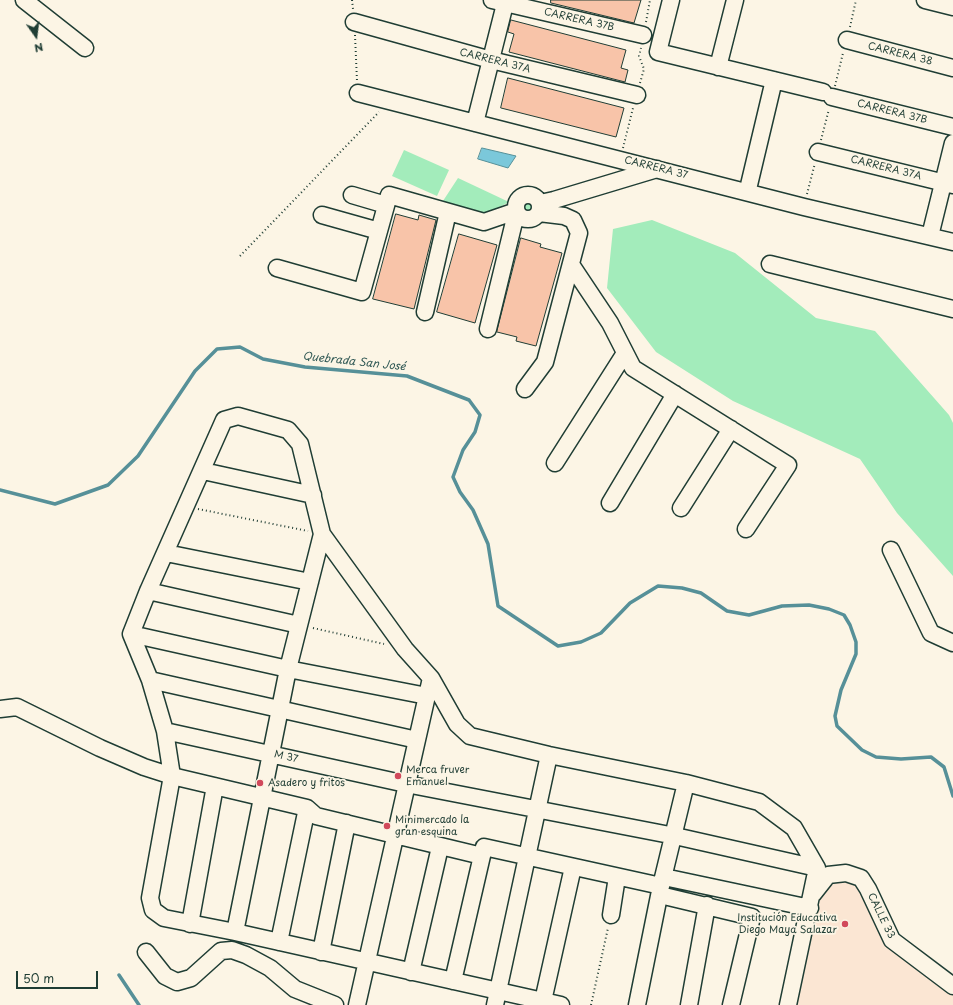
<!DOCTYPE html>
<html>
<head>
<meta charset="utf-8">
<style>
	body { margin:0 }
	#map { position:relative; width:953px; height:1005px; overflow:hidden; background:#fcf5e5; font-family:"Playpen Sans",sans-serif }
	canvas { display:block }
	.north { position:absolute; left:16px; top:16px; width:40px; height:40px; -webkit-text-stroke:3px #fcf5e5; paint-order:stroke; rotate:166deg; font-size:11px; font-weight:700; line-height:16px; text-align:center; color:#1f3d34 }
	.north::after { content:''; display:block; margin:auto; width:14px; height:18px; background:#1f3d34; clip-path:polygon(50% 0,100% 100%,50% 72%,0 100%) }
	.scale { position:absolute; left:16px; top:971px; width:82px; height:18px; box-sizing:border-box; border:2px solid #1f3d34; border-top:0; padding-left:5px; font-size:12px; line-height:14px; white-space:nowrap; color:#1f3d34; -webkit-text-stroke:3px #fcf5e5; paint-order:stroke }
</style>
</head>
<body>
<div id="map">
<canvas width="953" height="1005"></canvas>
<div class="north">N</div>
<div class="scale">50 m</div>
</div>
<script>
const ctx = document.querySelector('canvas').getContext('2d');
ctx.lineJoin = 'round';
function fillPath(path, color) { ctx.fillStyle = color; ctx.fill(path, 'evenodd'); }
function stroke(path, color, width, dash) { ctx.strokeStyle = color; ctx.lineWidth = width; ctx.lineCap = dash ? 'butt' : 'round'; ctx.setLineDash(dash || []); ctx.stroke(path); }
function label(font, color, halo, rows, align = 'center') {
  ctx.font = font + ' "Playpen Sans",sans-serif'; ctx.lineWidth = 3.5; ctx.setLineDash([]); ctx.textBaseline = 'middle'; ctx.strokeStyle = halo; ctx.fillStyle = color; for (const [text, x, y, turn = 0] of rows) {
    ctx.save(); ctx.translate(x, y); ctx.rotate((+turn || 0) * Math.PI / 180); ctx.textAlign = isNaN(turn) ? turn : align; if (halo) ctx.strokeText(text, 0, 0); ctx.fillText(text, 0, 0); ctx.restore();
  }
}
fillPath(new Path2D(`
	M828,875L861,878L892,940L953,986V1005H788L813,896Z`), '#fbe6d3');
fillPath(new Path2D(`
	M404,150L449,170L437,196L392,176Z
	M458,178L509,202L487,214L441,204Z
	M524,195H530L536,197V217L531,219L522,218L515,204L518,199Z
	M652,220L735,253L816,318L875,331L949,415L953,423V576L897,513L860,459L733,401L656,352L607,288L613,229Z`), '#a3ecbb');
const water = new Path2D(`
	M482,148L516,156L508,168L478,159Z`);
fillPath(water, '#7bc8da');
stroke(water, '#569098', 1);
stroke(new Path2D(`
	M0,490L55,504L108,485L138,456L195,371L217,349L240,347L263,359L305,367L407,376L469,400L480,415L475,432L463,450L453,477L460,492L473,510L488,544L498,606L558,646L581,642L601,633L630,603L658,586L682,588L701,593L727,611L749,615L782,606L809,605L829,609L844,615L850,625L856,642V654L841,690L835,716L837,726L862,750L876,757L901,759L931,757L944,767L953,796
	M119,975L139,1005`), '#569098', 3.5);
const building = new Path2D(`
	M551,0H641L634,23L551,3Z
	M511,20L626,50L621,68L628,70L625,82L509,52L514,34L508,32Z
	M508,78L624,108L616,137L501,108Z
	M396,214L418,220L419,215L436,220L414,309L373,299Z
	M459,234L497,245L475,323L437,312Z
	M521,238L541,244L540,247L562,253L536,346L516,341L517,337L497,332Z`);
fillPath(building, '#f8c4a9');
stroke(building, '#1f3d34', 1);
const minor = new Path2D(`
	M24,0L85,48
	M492,0L643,35
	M671,0L658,52L823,92
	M925,0L953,7
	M354,22L491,60L637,95
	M847,40L953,68
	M718,67L735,0
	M358,93L804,207L953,242
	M832,97L953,127
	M475,123L506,0
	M818,152L953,185
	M749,185L774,80
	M516 207a12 12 0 1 1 24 0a12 12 0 1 1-24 0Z
	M352,195L386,205
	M540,203L554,200L657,169
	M322,215L379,231
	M930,236L953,143
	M770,264L953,309
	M572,266L610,323L633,368L788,465L746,529
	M277,268L362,292L389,195L484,222L516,211
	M425,312L448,212
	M488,329L514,222L518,215
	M525,389L545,362L579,233L573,220L564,216L539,213
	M555,463L625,353
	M203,471L313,495
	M610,503L675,394
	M681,508L731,429
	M891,550L931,633L953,643
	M166,553L310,582
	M148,591L299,625
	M131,634L288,669L427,696
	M150,680L417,740
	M0,709L17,707L100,748L144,767L172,776L307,808L316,816L482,856
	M165,731L406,784L675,836L817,868
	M664,877L810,908
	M813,894L828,875L846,873L861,878L868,889L892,940L953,986
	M660,895L752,917L731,1005
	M611,915L617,877
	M190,924L215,786
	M235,932L288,669L322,534
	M279,942L307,808
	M146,952L165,976L177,982L191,978L221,951L232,950L246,955L270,968L295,989L335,1005
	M321,952L347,823
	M411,972L440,847
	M453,981L484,847L661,886
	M543,1001L573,867
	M357,1005L431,678
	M495,1005L549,755
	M561,1005L235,932L164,918L153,910L150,898L172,776L165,731L150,680L131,634L148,591L224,420L238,416L288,430L300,444L322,534L405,649L431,678L457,724L470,736L549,755L686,783L759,802L794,828L817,868L788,1005
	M637,1005L661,886L686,783
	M689,1005L707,905`);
stroke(minor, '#1f3d34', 19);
stroke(new Path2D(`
	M352,0L353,9
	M646,22L650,0
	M850,27L856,0
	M355,35L357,81
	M640,83L644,69L639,56L641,48
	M835,86L843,53
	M821,140L829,109
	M623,148L633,108
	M807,194L815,163
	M240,256L379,112
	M198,509L308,531
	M313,628L384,644
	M591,1005L608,928`), '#1f3d34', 2, [1, 3]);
stroke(minor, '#fcf5e5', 16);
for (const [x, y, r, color] of [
	[398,776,4,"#d1495b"],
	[260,783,4,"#d1495b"],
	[387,826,4,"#d1495b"],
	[845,924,4,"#d1495b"]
]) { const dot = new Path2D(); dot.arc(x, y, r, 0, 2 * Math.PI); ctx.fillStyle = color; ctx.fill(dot); stroke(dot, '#fcf5e5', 1.5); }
label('10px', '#1f3d34', '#fcf5e5', [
	["CARRERA 37B",579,20,13],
	["CARRERA 38",900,54,14],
	["CARRERA 37A",495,61,14],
	["CARRERA 37B",892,112,14],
	["CARRERA 37",656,168,14],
	["CARRERA 37A",886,168,14],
	["M 37",286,757,13],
	["CALLE 33",881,916,64]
]);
label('10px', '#1f3d34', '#fcf5e5', [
	["Merca fruver",406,770],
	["Emanuel",406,782],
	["Asadero y fritos",268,783],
	["Minimercado la",395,820],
	["gran esquina",395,832],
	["Institución Educativa",837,918,"right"],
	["Diego Maya Salazar",837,930,"right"]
], 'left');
label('italic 11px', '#315955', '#fcf5e5', [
	["Quebrada San José",354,362,6]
]);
</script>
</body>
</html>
